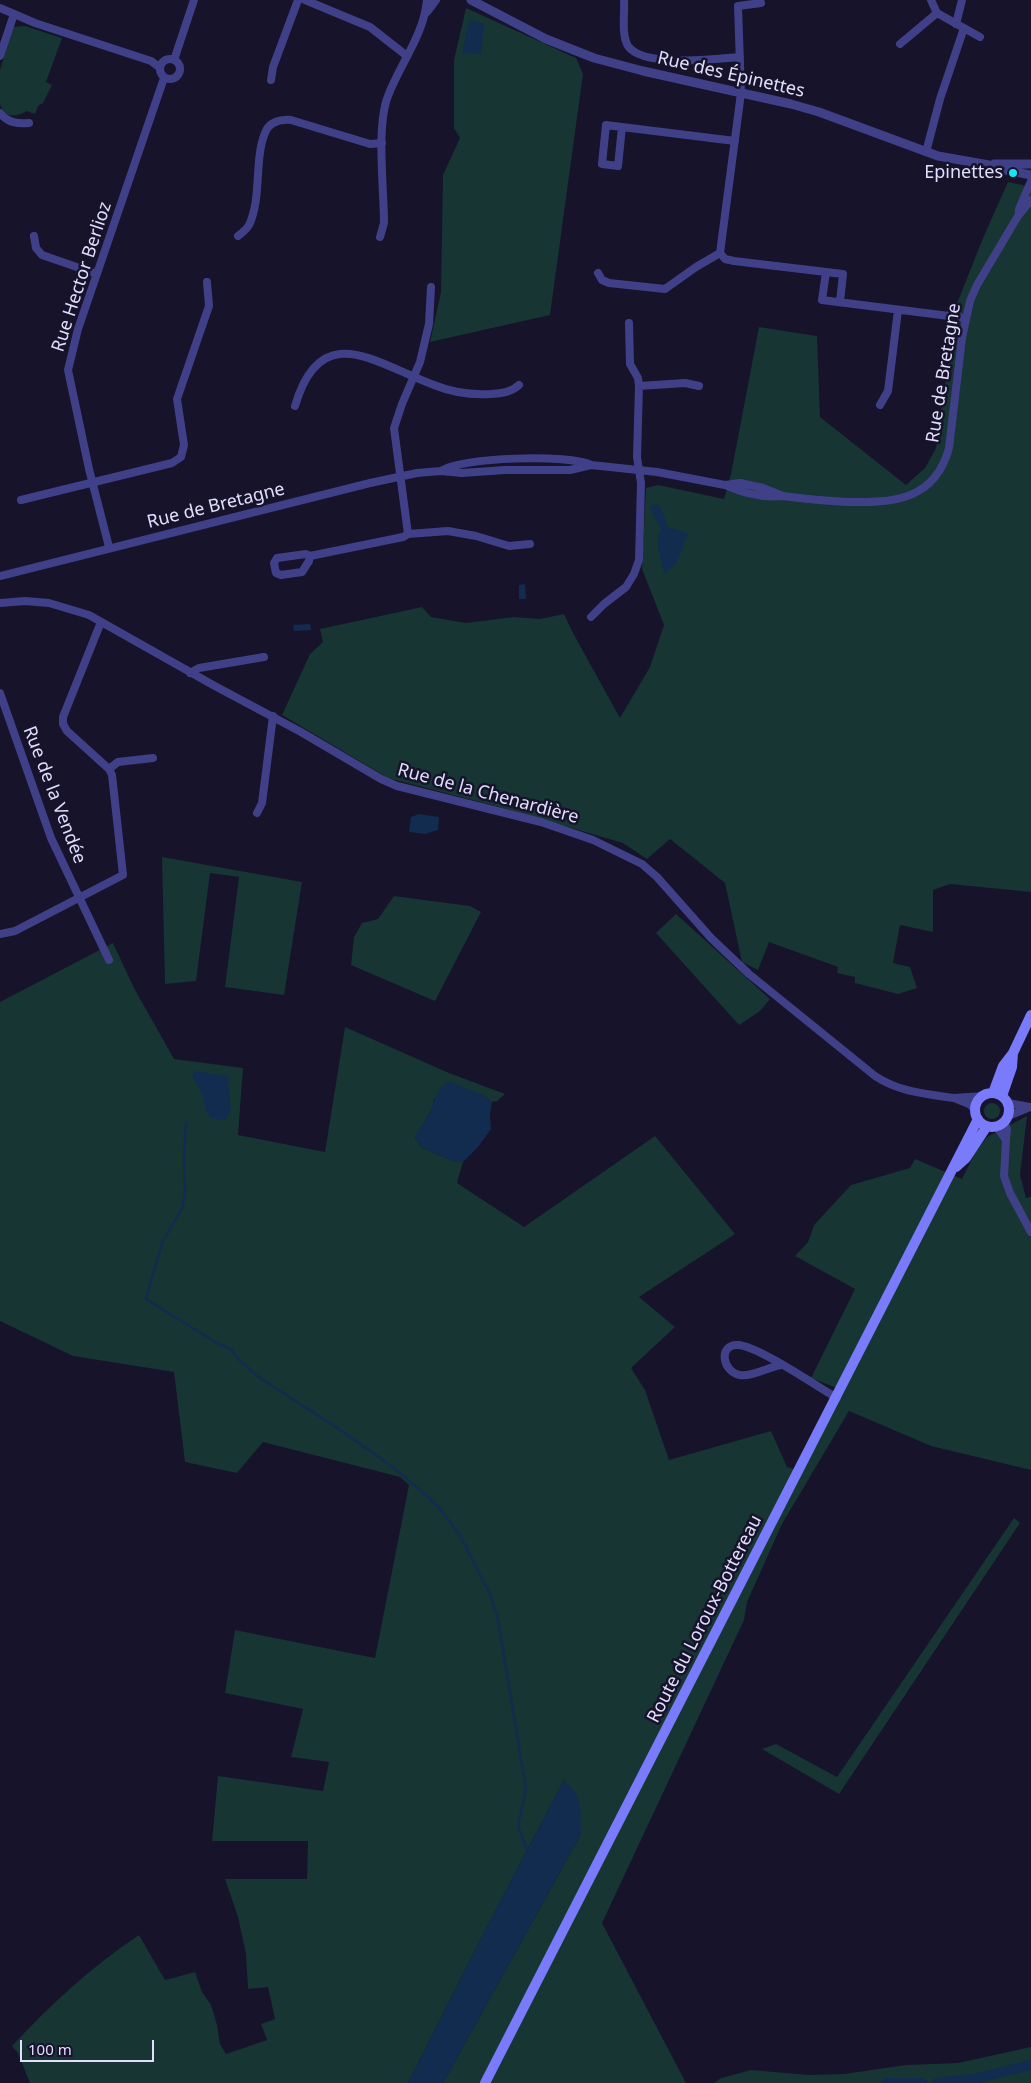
<!DOCTYPE html>
<html>
<head>
<meta charset="utf-8">
<style>
	body { margin:0 }
	#map { position:relative; width:1031px; height:2083px; overflow:hidden; background:#16132b; font-family:"Noto Sans",sans-serif }
	canvas { display:block }
	.scale { position:absolute; left:20px; top:2040px; width:134px; height:22px; box-sizing:border-box; border:2px solid #e1defe; border-top:0; padding-left:6px; font-size:15px; line-height:18px; white-space:nowrap; color:#e1defe; -webkit-text-stroke:4px #16132b; paint-order:stroke }
</style>
</head>
<body>
<div id="map">
<canvas width="1031" height="2083"></canvas>
<div class="scale">100 m</div>
</div>
<script>
const ctx = document.querySelector('canvas').getContext('2d');
ctx.lineJoin = 'round';
function fillPath(path, color) { ctx.fillStyle = color; ctx.fill(path, 'evenodd'); }
function stroke(path, color, width, dash) { ctx.strokeStyle = color; ctx.lineWidth = width; ctx.lineCap = dash ? 'butt' : 'round'; ctx.setLineDash(dash || []); ctx.stroke(path); }
function label(font, color, halo, rows, align = 'center') {
  ctx.font = font + ' "Noto Sans",sans-serif'; ctx.lineWidth = 5; ctx.setLineDash([]); ctx.textBaseline = 'middle'; ctx.strokeStyle = halo; ctx.fillStyle = color; for (const [text, x, y, turn = 0] of rows) {
    ctx.save(); ctx.translate(x, y); ctx.rotate((+turn || 0) * Math.PI / 180); ctx.textAlign = isNaN(turn) ? turn : align; if (halo) ctx.strokeText(text, 0, 0); ctx.fillText(text, 0, 0); ctx.restore();
  }
}
fillPath(new Path2D(`
	M466,8L576,58L583,74L550,315L430,342L441,292L443,175L460,138L454,128V60Z
	M25,26L62,38L46,82L52,85L43,103L38,106L35,114L27,111C16,117 5,119 0,104V70L13,27Z
	M1008,182L1031,187V892L950,884L933,890V932L900,925L893,963L910,967L917,988L898,994L855,983V977L837,973L838,967L769,942L758,970L742,962L725,883L670,839L647,859L623,843L503,808L388,778L282,715L310,654L323,642L320,629L422,607L431,617L466,623L514,617L540,619L564,614L573,633L620,718L650,667L664,625L642,569L646,488L658,485L724,499L731,474L759,327L817,336L820,417L906,485L925,468L936,448L952,336L947,328V307L958,301L983,238Z
	M162,857L302,882L284,995L225,987L239,877L210,873L196,981L165,984Z
	M394,896L470,906L481,912L435,1001L351,965L354,937L362,923L378,919Z
	M676,914L770,999L760,1011L739,1025L656,933Z
	M113,943L134,988L174,1059L243,1068L238,1135L325,1152L345,1027L449,1073L505,1094L497,1101L492,1102C473,1085 457,1095 434,1099L432,1109L415,1137L421,1147L455,1162H463L457,1183L524,1227L655,1136L735,1234L639,1297L675,1327L631,1368L645,1390L669,1460L771,1431L787,1467L794,1469L837,1388L811,1378L855,1289L795,1256L808,1242L814,1225L851,1185L910,1168L915,1159L962,1179L976,1151L987,1137L1027,1116L1020,1175L1026,1198L1031,1197V1470L931,1446L849,1411L782,1524L747,1602L744,1620L602,1923L686,2083H443L581,1834L564,1780L488,1925L408,2083H30L18,2053L12,2046C50,2005 92,1966 139,1935L165,1980L195,1972L202,1992L211,2005L217,2025L220,2044L226,2054L267,2040L261,2024L275,2019L268,1987L248,1989L246,1954L238,1917L225,1879H307L308,1841H212L218,1776L323,1791L329,1762L291,1757L303,1709L225,1693L235,1630L375,1658L409,1485L400,1477L263,1442L237,1473L185,1462L174,1372L73,1356L0,1321V1002Z
	M984 1111a8 8 0 1 1 16 0a8 8 0 1 1-16 0Z
	M1014,1518L1020,1523L839,1794L762,1749L776,1744L837,1777Z
	M1031,2047V2083H714L721,2078L751,2070L809,2075L844,2074L906,2065L958,2063Z`), '#163533');
fillPath(new Path2D(`
	M469,20L484,24L481,54L462,53Z
	M657,504L660,506L668,527L688,533C683,546 679,567 664,573L658,548L657,535L661,531C659,522 652,516 650,506Z
	M525,584L526,599H519V585Z
	M310,624L311,630L294,631L293,625Z
	M419,814L439,817L438,830L425,834L409,832L411,817Z
	M195,1071L228,1076L231,1111L225,1120L211,1118L205,1110L203,1097L192,1075Z
	M450,1082L483,1095L492,1102L490,1114L491,1129L478,1147L463,1162H455L421,1147L415,1137C419,1127 427,1120 431,1110C435,1100 438,1084 450,1082Z
	M564,1780C584,1799 580,1808 581,1834L443,2083H408L488,1925Z`), '#122c50');
stroke(new Path2D(`
	M186,1123L184,1157L185,1194L182,1208L162,1243L146,1299L215,1342L232,1350L239,1360L260,1378L345,1433L394,1468L427,1496L441,1510L459,1534L490,1594L498,1619L526,1790L518,1826L527,1850`), '#122c50', 2.5);
stroke(new Path2D(`
	M886,2083H922
	M937,2083L978,2078L1031,2065`), '#122c50', 10);
stroke(new Path2D(`
	M305,0L370,27L407,56
	M624,0C625,13 621,35 628,46C643,68 717,59 740,57
	M931,0L937,13
	M0,8L35,23L151,61L159,67
	M427,12L436,0
	M956,24L962,0
	M900,44L937,13L980,37
	M0,56L14,14
	M160 69a10 10 0 1 1 20 0a10 10 0 1 1-20 0Z
	M174,60L194,0
	M271,80L273,67L298,0
	M0,113C8,123 18,124 29,123
	M606,125L622,127L618,166L602,164Z
	M622,127L735,141
	M926,152L940,99L964,28
	M1019,214V209L1031,181
	M34,236L36,248L42,255L97,274
	M238,236C242,233 247,229 249,225C262,198 254,159 265,133C269,122 280,119 291,120L370,144L382,143
	M380,237L384,223C384,189 376,126 388,96C400,64 424,35 427,0
	M720,253L725,259L734,261L826,272L822,300L965,318
	M826,272L843,274L840,302
	M598,273L602,280L609,283L665,289L696,267L720,253L741,93L738,6L761,3
	M639,386L685,383L699,386
	M880,405L888,391L898,310
	M295,406C321,317 376,364 434,385C451,392 471,395 490,394C501,393 510,393 519,385
	M441,471C460,457 570,454 591,465
	M740,483L763,488L783,496C762,498 744,494 725,485Z
	M783,496C805,499 826,501 848,502C894,503 935,500 949,448L962,338L970,301L977,285L1018,216L1031,200
	M21,500L172,463L181,457L184,445L177,399L209,306L207,282
	M408,534L394,428L402,404L420,362L429,324L431,287
	M109,547L89,469L68,370L78,329L164,78
	M310,556L309,561L302,572L281,575L276,573L274,563L277,558L306,554L310,556L403,537L408,534L448,531L476,536L509,546L530,544
	M0,576L370,483L417,473L441,471L462,473L505,470H570L591,465L657,472L725,485
	M0,603L25,601L49,603L89,615L213,685L301,732L381,779L397,786L541,822L593,840L642,864L657,877L711,938L749,974L875,1076C899,1092 926,1094 954,1098
	M591,617L604,604L626,587L634,574L639,560L641,483L637,457L639,386L638,378L630,364L629,323
	M190,673L199,668L264,657
	M0,693L51,838L109,960
	M109,769L118,762L153,758
	M257,813L262,803L273,716
	M0,934L15,931L123,875L112,775L109,769L67,731L63,724V717L101,622
	M1008,1103L1030,1107L1008,1116
	M976,1110L969,1104L954,1098L983,1096
	M996,1126L1006,1140L1007,1129L1004,1122
	M1006,1140L1004,1176L1010,1193L1031,1232
	M781,1365C769,1367 751,1377 740,1375C722,1372 718,1344 738,1345C758,1346 816,1386 837,1398`), '#404088', 8);
stroke(new Path2D(`
	M471,0L546,39L594,58L643,71L791,104L819,112L938,156L989,165L1006,170L1031,175
	M994,164H1031`), '#404088', 9);
stroke(new Path2D(`
	M993,1093L1003,1066L1013,1053L1031,1015
	M975 1110a17 17 0 1 1 34 0a17 17 0 1 1-34 0Z
	M1002,1096L1012,1067L1013,1053
	M956,1167L966,1158L987,1126
	M485,2083L978,1119`), '#797bfa', 10);
for (const [x, y, r, color] of [
	[1013,173,5,"#13e7f5"]
]) { const dot = new Path2D(); dot.arc(x, y, r, 0, 2 * Math.PI); ctx.fillStyle = color; ctx.fill(dot); stroke(dot, '#16132b', 2); }
label('18px', '#e1defe', '#16132b', [
	["Rue des Épinettes",731,75,13],
	["Rue Hector Berlioz",82,277,-72],
	["Rue de Bretagne",944,373,-81],
	["Rue de Bretagne",216,506,-14],
	["Rue de la Chenardière",488,794,15],
	["Rue de la Vendée",54,795,69],
	["Route du Loroux-Bottereau",705,1619,-63]
]);
label('18px', '#e1defe', '#16132b', [
	["Epinettes",1003,173]
], 'right');
</script>
</body>
</html>
